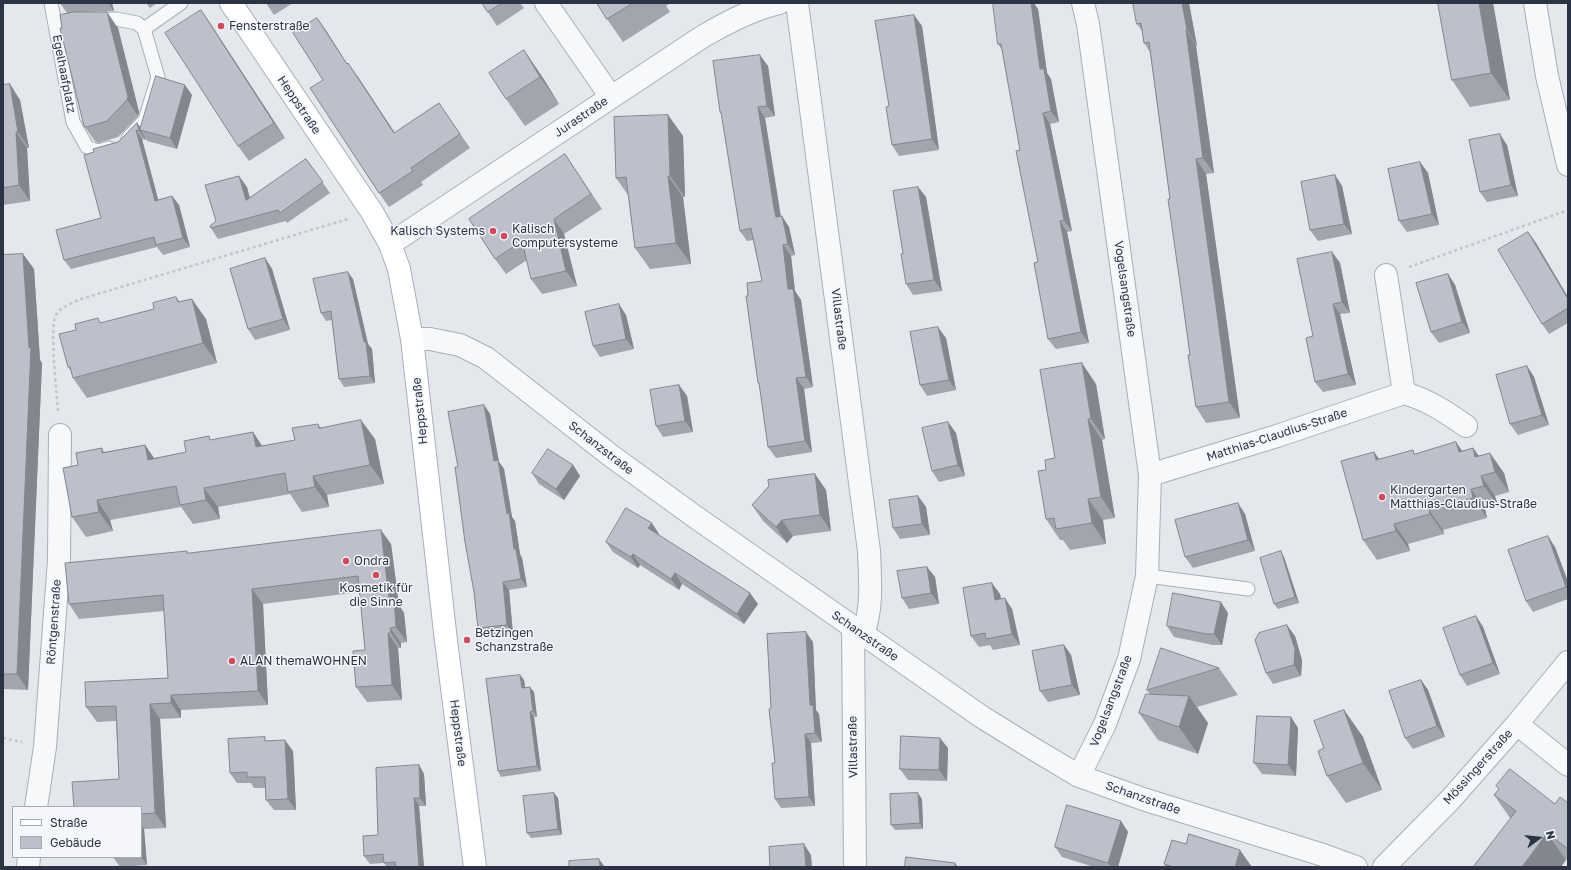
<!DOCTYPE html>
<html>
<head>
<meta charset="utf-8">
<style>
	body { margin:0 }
	#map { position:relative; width:1571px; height:870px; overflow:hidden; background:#e4e7ec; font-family:"Golos Text",sans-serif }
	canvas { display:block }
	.frame { position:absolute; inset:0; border:4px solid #2b3445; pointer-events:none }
	.legend { position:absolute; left:12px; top:806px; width:130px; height:52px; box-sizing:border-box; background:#f4f6f9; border:1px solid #a4a8b1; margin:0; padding:5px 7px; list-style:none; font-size:12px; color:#2b3445 }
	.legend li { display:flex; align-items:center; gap:8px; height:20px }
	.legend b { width:20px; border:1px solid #a4a8b1 }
	.north { position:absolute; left:1519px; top:818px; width:40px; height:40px; -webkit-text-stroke:3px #f4f6f9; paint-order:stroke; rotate:75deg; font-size:11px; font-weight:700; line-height:16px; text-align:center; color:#2b3445 }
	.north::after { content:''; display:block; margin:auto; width:14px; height:18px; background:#2b3445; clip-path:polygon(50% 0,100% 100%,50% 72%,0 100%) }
</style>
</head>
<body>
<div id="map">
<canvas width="1571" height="870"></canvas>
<div class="frame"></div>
<ul class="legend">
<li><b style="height:5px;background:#fff"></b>Straße</li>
<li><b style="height:11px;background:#bbc0ca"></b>Gebäude</li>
</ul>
<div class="north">N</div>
</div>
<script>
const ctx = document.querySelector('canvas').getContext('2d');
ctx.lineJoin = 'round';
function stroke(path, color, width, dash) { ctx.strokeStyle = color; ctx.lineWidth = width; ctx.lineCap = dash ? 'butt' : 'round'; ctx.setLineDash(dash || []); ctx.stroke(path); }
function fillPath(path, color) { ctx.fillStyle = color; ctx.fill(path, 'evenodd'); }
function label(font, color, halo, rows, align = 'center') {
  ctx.font = font + ' "Golos Text",sans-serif'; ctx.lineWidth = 3; ctx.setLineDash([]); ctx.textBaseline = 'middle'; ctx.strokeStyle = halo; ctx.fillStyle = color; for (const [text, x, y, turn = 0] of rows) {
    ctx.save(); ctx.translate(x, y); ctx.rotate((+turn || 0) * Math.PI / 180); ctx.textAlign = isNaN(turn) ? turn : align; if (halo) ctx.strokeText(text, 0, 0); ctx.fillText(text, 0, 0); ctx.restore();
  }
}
const lane = new Path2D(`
	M51,3L73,122L87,147L98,151L109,148
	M55,25L84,20L116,19L137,23L144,29L158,77L145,120L128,138
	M144,29L181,3
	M1147,576L1248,589`);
const street = new Path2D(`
	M546,3L611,97
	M797,3L869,551C870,580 873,607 863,634
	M1535,3L1547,76L1568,165
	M390,244L702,37C726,23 752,9 779,3
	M1386,275L1404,393
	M412,339H430L460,345L486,358L610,455L694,516L982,717L1032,748L1079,776L1143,799L1323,855L1356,867
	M1150,475L1277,436L1404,393C1428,400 1446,412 1466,426
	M853,627L855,867
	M1517,724L1568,765
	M1079,776L1105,724L1129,659L1147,576L1150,475L1088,24L1083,3
	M36,807L45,747L59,560L60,435
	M28,867L29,857
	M1384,867L1450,800L1517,724L1568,662`);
const secondary = new Path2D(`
	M231,3L372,212L390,244L399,269L412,339L446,641L475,867`);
stroke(lane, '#a9aeb7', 15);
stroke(street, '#a9aeb7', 24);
stroke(secondary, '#a9aeb7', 24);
stroke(new Path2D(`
	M1409,267L1568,210
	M58,411C57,394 49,327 56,315C60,307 73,303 81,299L348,219
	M3,738L22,742`), '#c2c5cb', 2.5, [3, 3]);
stroke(lane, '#f7f8fa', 13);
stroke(street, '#f7f8fa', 22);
stroke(secondary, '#fff', 22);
fillPath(new Path2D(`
	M60,3H112L114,11L82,12L118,28L139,112L138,116L118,137L98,143L95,141L84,126L62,28L67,13Z
	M146,3H157L150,8Z
	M266,3H293L274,15Z
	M482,3H520L524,8L497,26Z
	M597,3H671L666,6L670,12L623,42L607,19Z
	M1133,3H1189L1197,46H1196L1214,173L1206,174L1240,418L1206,423L1196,407L1190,355L1170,199L1150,52L1144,43L1142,31L1137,24Z
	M1438,3H1493L1510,100L1470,107L1452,80Z
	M1038,9L1047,73L1051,79L1059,122L1050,124L1072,231L1067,232L1089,343L1056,349L1048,339L1038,262L1020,150L1002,50L998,44Z
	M201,10L212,26L285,138L249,161L238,146Z
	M914,15L922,26L939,150L899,156L892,145L889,106Z
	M317,18L327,32L347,64L358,77L395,133L439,103L470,148L421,182L423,185L389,207L379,193L323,80Z
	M524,50L543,78L559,104L525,126L506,99Z
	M768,66L775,116L765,118L781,216L789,227L795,255L791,256L795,291L801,300L813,387L804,389L812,452L776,458L768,447L760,385L758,383L748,296L762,281L753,240L747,241L740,231L722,115L720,112Z
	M3,85L20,100L29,148H27L30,201L3,205Z
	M192,95L177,149L147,141L145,137L146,140L142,139L158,200L172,196L179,205L190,247L163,255L157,247L71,269L64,260L101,218L94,152L118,142L137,123L141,128Z
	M668,115L683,136L685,197H683L691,264L650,269L635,248L628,195L616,178Z
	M1507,145L1518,196L1487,202L1480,192Z
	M565,154L602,209L564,234L577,286L542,294L531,279L527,260L506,274L495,259Z
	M306,159L330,193L287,223L286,221L218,239L211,228L216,221L247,187L250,198Z
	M1420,162L1428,173L1439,225L1407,232L1399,221Z
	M1335,175L1342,186L1352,234L1318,241L1310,230Z
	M918,187L926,197L942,291L913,295L906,284L903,254Z
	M1528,232L1536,243L1568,297V323L1549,334L1542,324Z
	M1332,252L1340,263L1350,313L1340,314L1356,385L1323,392L1315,382L1313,336Z
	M23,254L34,269L40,360L42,363L28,690L3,689V255Z
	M265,258L272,269L290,330L255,340L248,329Z
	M1448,274L1455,285L1470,333L1439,343L1431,332Z
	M353,279L368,344L372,349L375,383L344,387L339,379L332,320L326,321L321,313Z
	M176,297L180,302L206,319L217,363L87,398L73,378L72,373L68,367L102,323L154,309Z
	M626,315L634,349L600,357L593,346Z
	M946,338L956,390L927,396L920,385Z
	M1527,366L1534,377L1549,425L1518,435L1510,424Z
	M1096,384L1105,439L1102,440L1115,518L1103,520L1106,544L1070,550L1063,540H1060L1046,519L1055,458Z
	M679,385L687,396L693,432L663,437L656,426Z
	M484,405L490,414L499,462L504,469L512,517L515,521L520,554L522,558L527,587L509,590L513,634L484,637L478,628L474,592L458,467Z
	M948,422L956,433L965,476L939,482L932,471Z
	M318,424L320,427L375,439L384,484L327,495L329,507L302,512L290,494L218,507L220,519L193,524L181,507L110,520L113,531L86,537L72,517L102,448L104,452L145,445L154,458L186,452L212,440L253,432L262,446L295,440Z
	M1473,448L1479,456L1504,473L1509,492L1495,496L1498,506L1485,509L1487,518L1443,530L1444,534L1408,544L1410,551L1377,560L1363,540L1374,452L1379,459L1416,454L1462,451Z
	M573,465L580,476L564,500L539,484L532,473Z
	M815,474L826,490L831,531L793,536L787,543L763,521L752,505L769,486Z
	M918,496L926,507L930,535L900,539L893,528Z
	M1245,514L1255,551L1193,568L1185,557Z
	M659,534V535L758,604L744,624L682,584L679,590L640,565L638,568L613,552L606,542Z
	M391,544L399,605L404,613L407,642L401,643V648H398L402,700L367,702L356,687L365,650L360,592L263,604L268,705L181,710V718L160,719L166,828L144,829L147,865L120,867L113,857H141V807L119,779L116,721L97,722L86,707L168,678L164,611L79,619L69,604L187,551L188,553Z
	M1555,547L1568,582V599L1533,612L1526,601Z
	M1284,557L1299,603L1278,609L1274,604Z
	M927,567L935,577L939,604L909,609L902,598Z
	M1000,594L1001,599L1012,609L1020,645L993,650L990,645L979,647L971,636Z
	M1228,613L1222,645H1213L1174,637L1167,626Z
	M1476,616L1483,627L1500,674L1467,686L1460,675Z
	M1295,636L1302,660L1301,676L1273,684L1266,673Z
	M813,642L816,710L819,714L822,742L811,743L815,806L781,808L775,799V763L771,708Z
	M1064,645L1071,655L1080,695L1048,702L1040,691Z
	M1219,668L1238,695L1197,707L1208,723L1198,754L1158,740L1139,713L1150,694L1147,690Z
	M520,675L524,680L525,688L534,692L537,717H534L541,771L501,777L498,771Z
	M1421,680L1428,690L1445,737L1413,749L1405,738Z
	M1344,710L1363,737L1382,790L1346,803L1327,776L1324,748Z
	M1291,717L1298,728L1296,776L1262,774L1254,763Z
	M267,741L293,751L296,810H274L266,800L265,788H254L251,783H237L230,773Z
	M948,748L947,781L908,780L900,769Z
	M419,765L424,774L426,806H419L424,867H387L384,863L370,864L364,856L378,835Z
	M1496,786L1555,804L1568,803V861L1510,818L1494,795L1499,789Z
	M554,793L558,798L562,835L531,838L527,833Z
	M922,799L923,829L895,830L891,825Z
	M1121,821L1128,832L1118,867H1094L1062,857L1055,847Z
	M1164,864L1252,867H1166Z`), '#a1a5ae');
fillPath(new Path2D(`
	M108,3H112L114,11Z
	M1031,3H1034L1038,9L1047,73L1051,79L1059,122L1051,111L1040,69Z
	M1182,3H1189L1197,46L1187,30Z
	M1479,3H1493L1510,100L1491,73Z
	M201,10L212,26L285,138L274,123Z
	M107,12L118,28L139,112L138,116L127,100Z
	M914,15L922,26L939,150L932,139Z
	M317,18L327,32L356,78L347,64Z
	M1186,30L1196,46L1214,173L1203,158Z
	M524,50L543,78L559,104L540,77Z
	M760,55L768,66L775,116L767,106Z
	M348,63L358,77L404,147L394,133Z
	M10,84L20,100L29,148L18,132Z
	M185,85L192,95L177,149L170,138Z
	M758,107L765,118L781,219L776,217L774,208Z
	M1043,113L1050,124L1072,231L1064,220Z
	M668,115L683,136L685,197L670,176Z
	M137,123L143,131L140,130L145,137L146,140L139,131Z
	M136,130L142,139L161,210L155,201Z
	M16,132L27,148L30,201L19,185Z
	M1500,134L1507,145L1518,196L1511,185Z
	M1196,159L1206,174L1240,418L1229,402Z
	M1420,162L1428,173L1439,225L1432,214Z
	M1335,175L1342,186L1352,234L1344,224Z
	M239,176L247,187L253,211L246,200Z
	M668,176L683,197L691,264L676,243Z
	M918,187L926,197L942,291L934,280Z
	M172,196L179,205L190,247L183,238Z
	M782,216L789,227L795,255L788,244Z
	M554,219L564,234L577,286L566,271Z
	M1060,221L1067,232L1089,343L1081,332Z
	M1528,232L1536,243L1568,297V299Z
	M783,245L791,256L795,291L801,300L813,387L806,377L788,289Z
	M1332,252L1340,263L1350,313L1342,302Z
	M23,254L34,269L40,360L42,363L28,690L17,674L29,348Z
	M265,258L272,269L290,330L283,319Z
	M348,272L353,279L368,344L372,349L375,383L370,376L364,342Z
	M1448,274L1455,285L1470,333L1462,322Z
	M192,299L206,319L217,363L203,343Z
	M619,304L626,315L634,349L626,339Z
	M1333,304L1340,314L1356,385L1348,374Z
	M938,327L946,338L956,390L949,380Z
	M1082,363L1096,384L1105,439L1091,419Z
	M1527,366L1534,377L1549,425L1542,415Z
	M796,378L804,389L812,452L805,441Z
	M679,385L687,396L693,432L685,421Z
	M484,405L490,414L499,462L504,469L512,517L515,521L520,554L522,558L527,587L521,579L514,549L507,514L494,461Z
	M1088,419L1102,440L1115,518L1101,497Z
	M361,420L375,439L384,484L370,465Z
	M948,422L956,433L965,476L958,465Z
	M253,432L266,452L256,447Z
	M1456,442L1470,462L1459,452Z
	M145,445L158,464L148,460Z
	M1473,448L1487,468L1475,457Z
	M1374,452L1388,472L1376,460Z
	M1490,453L1504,473L1509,492L1495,472Z
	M573,465L580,476L564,500L556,489Z
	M815,474L826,490L831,531L820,515Z
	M313,476L327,495L329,507L315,487Z
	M1481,476L1495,496L1498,506L1484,486Z
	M204,488L218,507L220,519L206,500Z
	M1471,489L1485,509L1487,518L1473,498Z
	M918,496L926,507L930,535L922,524Z
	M1088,499L1103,520L1106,544L1092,523Z
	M97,500L110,520L113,531L99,512Z
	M1238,503L1245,514L1255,551L1248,540Z
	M1429,510L1443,530L1444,534L1430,514Z
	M782,520L793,536L787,543L776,527Z
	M652,523L659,534L656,539L648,528Z
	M1394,524L1408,544L1410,551L1396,531Z
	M381,530L391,544L399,605L404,613L407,642L396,627L389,598Z
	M1548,536L1555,547L1568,582V590L1566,587Z
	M1281,551L1284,557L1299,603L1295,597Z
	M633,554L640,565L638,568L631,557Z
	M927,567L935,577L939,604L931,593Z
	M675,573L682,584L679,590L671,579Z
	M503,582L509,590L513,634L507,625Z
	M992,583L1000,594L1003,610L995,600Z
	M252,589L263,604L268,705L258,691Z
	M750,593L758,604L744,624L737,614Z
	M1005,598L1012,609L1020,645L1012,634Z
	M1221,602L1228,613L1222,645L1214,634Z
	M1476,616L1483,627L1500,674L1493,663Z
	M1287,625L1295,636L1302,660L1301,676L1294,665Z
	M390,628L401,643V648L391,633Z
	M806,632L813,642L816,710L819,714L822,742L815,733L810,705Z
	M388,633L398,648L402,700L392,685Z
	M1064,645L1071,655L1080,695L1072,685Z
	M520,675L524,680L526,693L522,688Z
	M1421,680L1428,690L1445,737L1437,726Z
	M530,687L534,692L537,717L533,711Z
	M171,695L181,710V718L171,703Z
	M1189,696L1208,723L1198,754L1179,727Z
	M150,704L160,719L166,828L155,813Z
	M1344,710L1363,737L1382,790L1363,763Z
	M530,712L534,717L541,771L537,766Z
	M1291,717L1298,728L1296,776L1288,765Z
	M805,734L811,743L815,806L809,797Z
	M940,738L948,748L947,781L939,770Z
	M285,740L293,751L296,810L288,799Z
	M419,765L424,774L426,806L420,798Z
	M554,793L558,798L562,835L558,829Z
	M918,793L922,799L923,829L920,823Z
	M414,798L419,806L424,867H419Z
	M1121,821L1128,832L1118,867H1111L1108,863Z
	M141,825L144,829L147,865L141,857Z
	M1547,833L1566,860L1561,867H1522Z
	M804,844L811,855L812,867H806Z
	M1240,850L1252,867H1235Z
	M599,859L605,867H600Z
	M955,863L958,867H955Z`), '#83868d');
const building = new Path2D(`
	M482,3H502L488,12Z
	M597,3H633L607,19Z
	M993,3H1031L1040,69H1044L1051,111L1043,113L1064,220L1060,221L1081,332L1048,339L1034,263L1038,262L1016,151L1020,150L1001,44H998Z
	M1133,3H1182L1187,30H1186L1203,158L1196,159L1229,402L1196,407L1188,355H1190L1183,304L1168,199H1170L1149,42L1144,43L1141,23L1137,24Z
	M1438,3H1479L1491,73L1452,80Z
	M201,10L274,123L238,146L165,33Z
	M74,12H107L128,97L127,100L107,121L87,127L84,126L60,28H62L60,15Z
	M914,15L932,139L892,145L886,107L889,106L875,21Z
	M317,18L347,64L348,63L394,133L439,103L460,134L411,168L413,171L379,193L310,88L323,80L293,33Z
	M524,50L540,77L506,99L489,73Z
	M760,55L767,106L758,107L774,208L776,217L782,216L788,244L783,245L788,289H793L806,377L796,378L805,441L768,447L759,383H758L746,296H748L747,283L762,281L751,228L740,231L721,112H720L713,61Z
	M156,76L185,85L170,138L140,130Z
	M10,84L18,132H16L19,185L3,188V85Z
	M668,115L670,176H668L676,243L635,248L626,177L616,178L614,117Z
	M137,123L139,131L136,130L155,201L172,196L183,238L156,245L154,237L64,260L56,230L101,218L84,155L94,152L93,149L118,142Z
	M1500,134L1511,185L1480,192L1469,140Z
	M565,154L591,194L554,219L566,271L531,279L522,241L495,259L469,219Z
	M306,159L323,182L280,213L278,210L211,228L210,226L216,221L205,185L239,176L246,200Z
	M1420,162L1432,214L1399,221L1388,169Z
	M1335,175L1344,224L1310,230L1301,182Z
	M918,187L934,280L906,284L901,254H903L893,191Z
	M1528,232L1568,299V308L1542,324L1498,250Z
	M1332,252L1342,302L1333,304L1348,374L1315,382L1306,338L1313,336L1297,259Z
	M23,254L29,348L31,347L17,674H3V255Z
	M265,258L283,319L248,329L230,269Z
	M348,272L364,342H366L370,376L339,379L331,311L321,313L313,279Z
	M1448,274L1462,322L1431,332L1416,283Z
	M176,297L178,302L192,299L203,343L73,378L70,367H68L59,334L76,330L75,324L98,318L100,323L154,309L153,303Z
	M619,304L626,339L593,346L585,312Z
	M938,327L949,380L920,385L910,332Z
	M1082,363L1091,419H1088L1101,497L1088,499L1092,523L1056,529L1054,518L1046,519L1038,471L1046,470L1045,460L1055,458L1040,370Z
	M1527,366L1542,415L1510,424L1496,375Z
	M679,385L685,421L656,426L650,390Z
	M484,405L494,461L498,460L507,514L509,512L514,549H516L521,579L503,582L507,625L478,628L474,592L465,542L455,467H458L448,412Z
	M361,420L370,465L313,476L315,487L288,492L285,473L204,488L206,500L180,505L176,486L97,500L99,512L72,517L63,468L78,465L76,453L102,448V453L145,445L148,460L186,452L184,441L209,436L210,440L253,432L256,447L295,440L292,428L318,424L319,428Z
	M948,422L958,465L932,471L922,428Z
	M1456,442L1459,452L1473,448L1475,457L1490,453L1495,472L1481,476L1484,486L1471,489L1473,498L1429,510L1430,514L1394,524L1396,531L1363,540L1341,461L1374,452L1376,460L1413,450L1414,454Z
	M548,449L573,465L556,489L532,473Z
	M815,474L820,515L782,520L776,527L752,505L769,486L768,480Z
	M918,496L922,524L893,528L889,500Z
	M1238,503L1248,540L1185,557L1175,520Z
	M626,508L652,523L648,528L750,593L737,614L675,573L671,579L633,554L631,557L606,542Z
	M381,530L389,598H394L396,627L390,628L391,633H388L392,685L356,687L353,651L365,650L358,576L252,589L258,691L171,695V703L150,704L155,813L141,814V807H74L72,782L119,779L116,706L86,707L85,682L168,678L163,595L69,604L65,563L187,551V553Z
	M1548,536L1566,587L1526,601L1508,550Z
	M1281,551L1295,597L1274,604L1260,558Z
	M927,567L931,593L902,598L897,571Z
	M992,583L995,600L1005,598L1012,634L986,639L985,633L971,636L963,588Z
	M1173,593L1221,602L1214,634H1206L1167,626Z
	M1476,616L1493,663L1460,675L1443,628Z
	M1287,625L1295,649L1294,665L1266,673L1255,640L1259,633Z
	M806,632L810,705H813L815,733L805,734L809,797L775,799L772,763H775L769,709L771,708L767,634Z
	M1064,645L1072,685L1040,691L1032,651Z
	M1161,648L1219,668L1147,690Z
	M520,675L522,688L530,687L533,711L530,712L537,766L498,771L486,679Z
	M1421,680L1437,726L1405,738L1389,691Z
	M1146,694L1189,696L1179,727L1139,713Z
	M1344,710L1363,763L1327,776L1318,751L1324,748L1314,721Z
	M1257,716L1291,717L1288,765L1254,763Z
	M901,736L940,738L939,770L900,769Z
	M265,737V741L285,740L288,799L266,800L265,777H247V772L230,773L228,739Z
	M419,765L420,798H414L419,867H396L395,862L384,863L383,854L364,856L363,836L378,835L376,768Z
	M1510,769L1555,804L1560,797L1568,803V849L1547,833L1522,867H1473L1516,811L1494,795L1499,789L1496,786Z
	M554,793L558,829L527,833L523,796Z
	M918,793L920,823L891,825L890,794Z
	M1067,805L1121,821L1108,863L1055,847Z
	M1189,834L1240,850L1235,867H1173L1164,864L1172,840L1186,844Z
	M804,844L806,867H770L769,847Z
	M906,857L955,863V867H905Z
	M599,859L600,867H569V861Z`);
fillPath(building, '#bbc0ca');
stroke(building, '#83868d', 1);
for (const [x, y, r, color] of [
	[221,26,4,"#d1495b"],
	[493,231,4,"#d1495b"],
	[504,236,4,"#d1495b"],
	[1382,497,4,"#d1495b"],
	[346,561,4,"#d1495b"],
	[376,575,4,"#d1495b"],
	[467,640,4,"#d1495b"],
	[232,661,4,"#d1495b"]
]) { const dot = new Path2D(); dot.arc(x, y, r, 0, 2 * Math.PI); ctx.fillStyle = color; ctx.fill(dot); stroke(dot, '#f4f6f9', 1.5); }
label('12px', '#2b3445', '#f4f6f9', [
	["Fensterstraße",229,26],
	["Kalisch",512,229],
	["Computersysteme",512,243],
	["Kalisch Systems",485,231,"right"],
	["Kindergarten",1390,490],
	["Matthias-Claudius-Straße",1390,504],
	["Ondra",354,561],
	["Kosmetik für",376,588,"center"],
	["die Sinne",376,602,"center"],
	["Betzingen",475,633],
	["Schanzstraße",475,647],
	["ALAN themaWOHNEN",240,661]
], 'left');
label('12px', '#2b3445', '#f4f6f9', [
	["Egelhaafplatz",64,74,79],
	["Heppstraße",299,105,56],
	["Jurastraße",581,117,-34],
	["Vogelsangstraße",1125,289,82],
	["Villastraße",839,319,83],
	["Heppstraße",420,411,-96],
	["Matthias-Claudius-Straße",1277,435,-18],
	["Schanzstraße",601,448,38],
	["Röntgenstraße",54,622,-86],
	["Schanzstraße",865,636,35],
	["Vogelsangstraße",1111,701,-69],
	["Heppstraße",458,733,83],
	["Villastraße",853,747,-91],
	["Mössingerstraße",1478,767,-48],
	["Schanzstraße",1143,798,19]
]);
</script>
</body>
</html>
